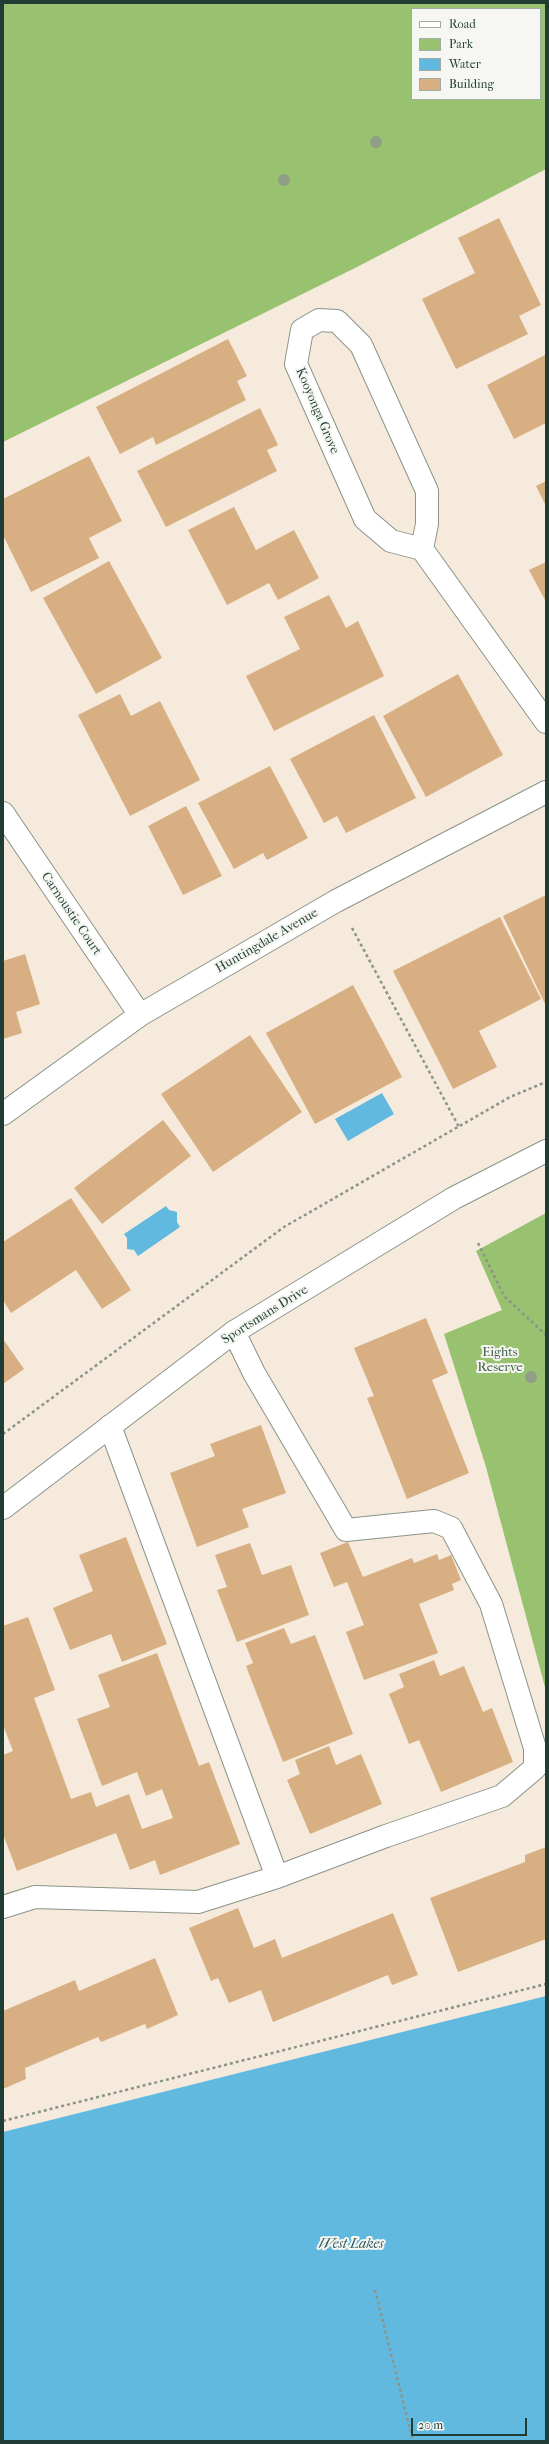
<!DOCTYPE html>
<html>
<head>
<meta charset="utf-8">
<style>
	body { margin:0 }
	#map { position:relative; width:549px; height:2444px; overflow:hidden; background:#f5eadb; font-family:"IM FELL French Canon",serif }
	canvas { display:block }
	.frame { position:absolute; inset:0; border:4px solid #1f3d34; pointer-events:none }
	.legend { position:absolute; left:411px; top:8px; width:130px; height:92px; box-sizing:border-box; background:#f6f6f2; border:1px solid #a0aca6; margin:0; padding:5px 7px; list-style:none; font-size:12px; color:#1f3d34 }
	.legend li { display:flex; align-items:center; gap:8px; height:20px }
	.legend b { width:20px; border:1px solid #a0aca6 }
	.scale { position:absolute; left:411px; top:2418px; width:116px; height:18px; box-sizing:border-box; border:2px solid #1f3d34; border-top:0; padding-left:5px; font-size:12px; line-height:14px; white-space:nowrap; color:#1f3d34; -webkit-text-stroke:3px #f6f6f2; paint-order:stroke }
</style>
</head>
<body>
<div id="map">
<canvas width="549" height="2444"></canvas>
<div class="frame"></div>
<ul class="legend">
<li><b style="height:5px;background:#fff"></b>Road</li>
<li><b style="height:11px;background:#98c26f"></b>Park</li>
<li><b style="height:11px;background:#62b9df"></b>Water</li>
<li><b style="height:11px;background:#d8af82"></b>Building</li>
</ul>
<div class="scale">20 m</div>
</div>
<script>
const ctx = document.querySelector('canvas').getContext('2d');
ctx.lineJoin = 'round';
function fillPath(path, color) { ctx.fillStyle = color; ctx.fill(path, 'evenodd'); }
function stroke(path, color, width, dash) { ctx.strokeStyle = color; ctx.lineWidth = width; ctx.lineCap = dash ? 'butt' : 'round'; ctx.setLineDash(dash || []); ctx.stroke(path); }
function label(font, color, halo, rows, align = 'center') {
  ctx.font = font + ' "IM FELL French Canon",serif'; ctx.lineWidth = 4; ctx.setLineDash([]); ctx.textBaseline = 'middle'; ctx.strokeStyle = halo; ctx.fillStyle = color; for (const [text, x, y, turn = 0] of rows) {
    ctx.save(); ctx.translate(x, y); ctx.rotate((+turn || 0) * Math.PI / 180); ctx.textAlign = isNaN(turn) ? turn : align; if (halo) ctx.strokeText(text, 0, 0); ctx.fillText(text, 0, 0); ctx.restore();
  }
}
fillPath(new Path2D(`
	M3,3H546V169L353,269L3,442ZM412,9H540V99H412Z
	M546,1213V1691L486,1467L444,1334L502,1310L476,1251Z`), '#98c26f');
fillPath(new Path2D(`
	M382,1093L394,1114L348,1141L335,1119Z
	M166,1206L169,1210L177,1212V1222L180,1227L138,1256L134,1250L127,1249V1238L124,1234Z
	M546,1996V2441H3V2132Z`), '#62b9df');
fillPath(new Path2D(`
	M499,218L541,305L519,316L528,334L456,369L422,299L475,273L458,238Z
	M228,339L247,376L237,381L246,400L156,445L153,437L120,454L96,407Z
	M545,355L546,423L514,439L487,385Z
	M260,408L278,445L267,450L277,471L166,527L137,471Z
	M89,456L122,521L89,538L99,558L31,592L3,535V499Z
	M546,481V506L536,486Z
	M234,507L256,550L294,530L319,578L278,600L269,583L227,605L188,530Z
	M109,561L162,658L96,694L43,598Z
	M546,562V602L529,570Z
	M329,595L346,628L358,621L384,676L274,731L246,676L300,649L284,617Z
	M458,674L503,755L426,797L383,716Z
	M120,694L131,716L160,701L200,780L130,816L78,715Z
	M374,715L416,798L346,833L337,816L324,823L290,759Z
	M270,766L308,838L267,860L263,853L234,869L198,803Z
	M186,806L222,876L183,895L148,826Z
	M546,895V1006L503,916Z
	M500,917L541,999L479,1031L497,1067L453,1089L393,971Z
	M25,954L40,1004L16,1012L22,1033L3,1039V961Z
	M353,985L402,1077L315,1124L266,1033Z
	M250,1035L302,1112L213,1172L161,1094Z
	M163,1120L191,1156L102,1224L74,1188Z
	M71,1198L131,1290L102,1309L76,1270L11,1313L3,1300V1242Z
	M426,1318L448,1373L432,1380L469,1473L407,1499L367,1398L374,1396L354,1348Z
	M3,1339L24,1369L3,1384Z
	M261,1425L286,1493L242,1509L249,1527L197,1547L170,1473L215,1456L210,1444Z
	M126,1537L167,1644L122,1662L111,1634L70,1650L53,1608L93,1591L79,1555Z
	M348,1542L363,1577L412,1558L414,1563L437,1554L439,1560L451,1555L461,1580L452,1584L454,1590L419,1604L438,1653L364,1680L346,1632L364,1625L347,1582L334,1587L320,1553Z
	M250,1543L262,1575L291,1565L309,1615L237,1642L217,1590L227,1587L215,1555Z
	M28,1617L55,1690L34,1698L71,1799L91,1792L96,1807L129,1794L142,1829L173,1818L162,1789L146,1796L137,1772L102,1786L77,1719L110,1707L98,1675L157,1653L199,1766L209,1762L240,1844L160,1875L155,1860L130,1870L116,1833L17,1871L3,1834V1755L13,1751L3,1725V1626Z
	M284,1628L291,1644L315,1635L353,1734L283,1762L246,1666L253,1663L245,1643Z
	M434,1660L440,1676L464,1666L483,1712L492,1708L513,1762L441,1792L419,1740L409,1744L389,1694L404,1687L399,1674Z
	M329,1746L336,1765L361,1754L382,1804L310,1834L287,1780L300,1774L295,1760Z
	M546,1847V1939L458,1972L430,1898L525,1862V1855Z
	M238,1908L254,1948L275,1939L282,1958L393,1913L418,1975L392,1985L388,1975L273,2022L261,1990L229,2003L218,1978L211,1981L189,1928Z
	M155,1958L178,2015L147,2029L145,2024L101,2042L98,2037L25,2068L26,2079L3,2089V2011L75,1980L79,1991Z`), '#d8af82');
const minor = new Path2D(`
	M319,320L337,321L361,345L427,491V524L422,549L391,541L365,519L296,364L302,330Z
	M422,549L546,722
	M3,813L140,1015
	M3,1114L140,1015L336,901L546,792
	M110,1426L277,1877
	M3,1907L35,1897L198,1902L277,1877L386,1836L502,1796L535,1768V1748L491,1604L451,1528L434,1521L346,1530L254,1373L234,1332`);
const tertiary = new Path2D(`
	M3,1508L234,1332L454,1198L546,1151`);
stroke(minor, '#8a9488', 24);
stroke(tertiary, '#8a9488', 24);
stroke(new Path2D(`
	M352,928L459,1127
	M478,1243L504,1296L546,1335
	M3,1434L284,1227L510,1097L546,1082
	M3,2121L546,1984
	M375,2290L413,2441`), '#8a9488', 2.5, [3, 3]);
stroke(minor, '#fff', 22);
stroke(tertiary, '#fff', 22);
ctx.fillStyle = '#909d87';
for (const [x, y] of [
	[376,142],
	[284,180],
	[531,1377]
]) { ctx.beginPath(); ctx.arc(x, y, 6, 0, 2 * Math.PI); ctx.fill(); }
label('13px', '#1f3d34', '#f6f6f2', [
	["Kooyonga Grove",317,411,67],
	["Carnoustie Court",71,914,56],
	["Huntingdale Avenue",267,941,-30],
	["Sportsmans Drive",265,1315,-32]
]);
label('13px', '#3d5e43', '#f6f6f2', [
	["Eights",500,1353],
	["Reserve",500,1368]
]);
label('italic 14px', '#305c5f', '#f6f6f2', [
	["West Lakes",351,2245]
]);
</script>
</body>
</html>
